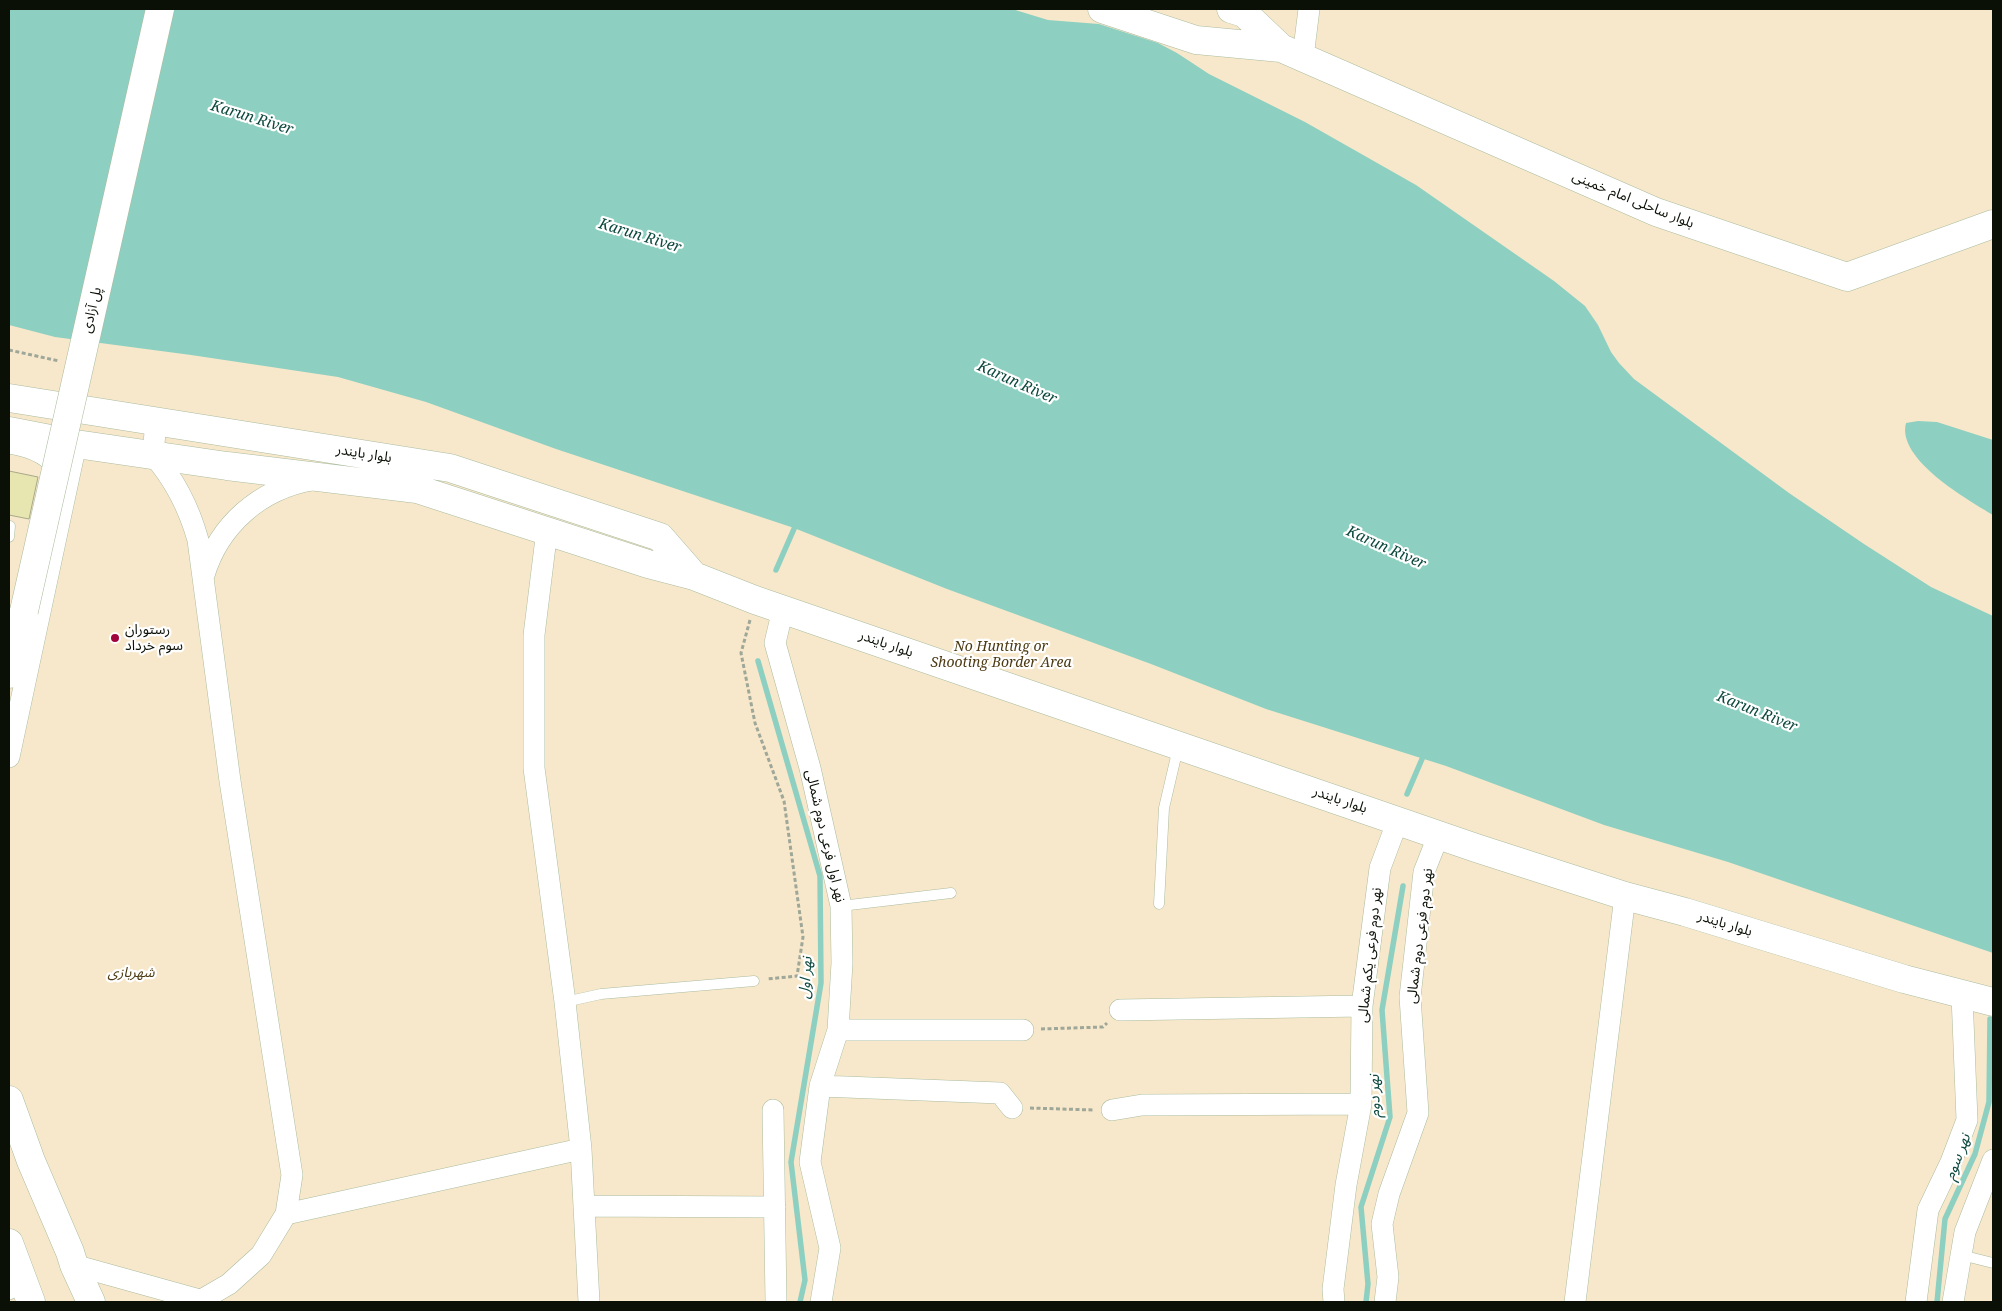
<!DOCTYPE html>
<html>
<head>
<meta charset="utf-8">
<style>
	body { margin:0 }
	#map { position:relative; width:2002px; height:1311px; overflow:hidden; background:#f3feeb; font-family:"Noto Serif",serif }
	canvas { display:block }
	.frame { position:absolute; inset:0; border:10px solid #0a1006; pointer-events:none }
</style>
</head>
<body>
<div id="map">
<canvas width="2002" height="1311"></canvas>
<div class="frame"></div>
</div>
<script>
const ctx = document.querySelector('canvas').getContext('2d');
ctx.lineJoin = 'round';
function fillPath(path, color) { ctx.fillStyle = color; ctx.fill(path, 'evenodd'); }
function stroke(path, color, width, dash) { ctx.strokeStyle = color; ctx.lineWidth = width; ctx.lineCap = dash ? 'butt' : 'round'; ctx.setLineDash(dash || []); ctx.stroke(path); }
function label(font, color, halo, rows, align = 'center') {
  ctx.font = font + ' "Noto Serif","Noto Sans Arabic",serif'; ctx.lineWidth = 4.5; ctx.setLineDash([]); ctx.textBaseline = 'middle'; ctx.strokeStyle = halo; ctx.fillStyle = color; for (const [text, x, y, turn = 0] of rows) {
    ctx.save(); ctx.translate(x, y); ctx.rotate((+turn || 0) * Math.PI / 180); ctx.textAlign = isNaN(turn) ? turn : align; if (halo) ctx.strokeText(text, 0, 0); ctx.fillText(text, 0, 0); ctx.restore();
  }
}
fillPath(new Path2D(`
	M9,9H1993V1302H9Z`), '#f8e8cb');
fillPath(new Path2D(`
	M9,9H1012L1048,20L1099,24L1158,43L1177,53L1209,74L1305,122L1416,185L1554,281L1585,306L1598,325L1611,352L1619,363L1634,379L1789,493L1864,544L1931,587L1993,616V953L1728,862L1604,825L1446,766L1266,709L1151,664L947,589L794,528L556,449L426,402L338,377L191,355L55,337L9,325Z
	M1918,421L1937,422L1993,440V515C1968,500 1896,459 1906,423Z`), '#8dd0c1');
stroke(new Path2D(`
	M776,570L797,522
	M758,661L820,876L821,983L791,1162L805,1280L800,1302
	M1407,794L1425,752
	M1366,1302L1368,1284L1361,1207L1390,1117L1382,1010L1403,886
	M1937,1302L1945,1219L1975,1154L1989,1102L1990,1019`), '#8dd0c1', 5.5);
const building = new Path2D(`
	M9,471L38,477L29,519L9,515Z`);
fillPath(building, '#e7e6b0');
stroke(building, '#a9a988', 1);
const lane = new Path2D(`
	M9,537L10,526
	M1159,904L1164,808L1178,748
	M841,906L951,893
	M565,1002L601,994L754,981
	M1961,1255L1993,1263`);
const street = new Path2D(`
	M1303,57L1309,9
	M156,421L153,455C176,481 189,508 198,540L230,781L292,1175L286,1214L261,1255L229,1284L198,1302
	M9,443C32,446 53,456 64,476
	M547,530L534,635V768L565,1002L581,1149L589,1302
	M204,575C219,525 260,489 312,480
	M783,609L775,643L810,768L841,906L842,963L838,1030L820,1086L810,1162L830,1248L821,1302
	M9,757L76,444
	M1120,1010L1362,1006
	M838,1030H1023
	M820,1086L1000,1093L1012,1108
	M773,1110L776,1302
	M1112,1110L1142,1105L1361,1104
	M584,1206L775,1207
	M286,1214L581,1149
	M74,1265L200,1300
	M9,1289L20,1276
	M1334,1302L1333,1289L1346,1185L1361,1104L1362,1006L1380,868L1398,820
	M1385,1302L1388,1277L1382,1224L1389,1194L1418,1113L1410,997L1424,872L1439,834
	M1575,1302L1625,896
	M1916,1302L1928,1210L1951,1162L1967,1120L1962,995
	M1953,1302L1965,1232L1993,1160`);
const secondary = new Path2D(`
	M1102,9L1196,40L1281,48L1656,212L1847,277L1993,224
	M1231,9L1244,13L1281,48
	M9,398L450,468L660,537L694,576
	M9,431L76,444L227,466L417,489L648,564L694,576L755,600L1476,848L1625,896L1685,912L1904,979L1993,1002`);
const primary = new Path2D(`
	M9,674L24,611
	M9,1100L31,1161L70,1252L74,1265L91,1302
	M9,1243L31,1302`);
stroke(lane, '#abbc9e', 11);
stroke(street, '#abbc9e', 22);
stroke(secondary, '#abbc9e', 29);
stroke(primary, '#abbc9e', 29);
stroke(new Path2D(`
	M9,350L59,361
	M750,620L741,653L755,723L784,801L803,937L797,976L767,979
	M1041,1029L1103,1027L1107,1023
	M1030,1108L1093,1110`), '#9ea798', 3, [4, 2.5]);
stroke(lane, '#fff', 10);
stroke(street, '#fff', 21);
stroke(secondary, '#fff', 28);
stroke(primary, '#fff', 28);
const primaryBridge = new Path2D(`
	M24,611L160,9`);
stroke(primaryBridge, '#abbc9e', 29, []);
stroke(primaryBridge, '#fff', 28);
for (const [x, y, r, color] of [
	[115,638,5,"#a1033d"]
]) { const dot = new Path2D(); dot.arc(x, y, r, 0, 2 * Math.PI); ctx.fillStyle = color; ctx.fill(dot); stroke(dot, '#fff', 2); }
label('14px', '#0a1006', '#fff', [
	["بلوار ساحلی امام خمینی",1633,200,22],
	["پل آزادی",92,310,-77],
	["بلوار بایندر",364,454,9],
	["بلوار بایندر",886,644,19],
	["بلوار بایندر",1340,800,19],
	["نهر اول فرعی دوم شمالی",825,836,77],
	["بلوار بایندر",1725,924,17],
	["نهر دوم فرعی دوم شمالی",1420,936,-83],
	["نهر دوم فرعی یکم شمالی",1370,955,-84]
]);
label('14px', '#0a1006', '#fff', [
	["رستوران",125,630],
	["سوم خرداد",125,646]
], 'left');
label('italic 14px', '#4c3a13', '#fff', [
	["No Hunting or",1001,647],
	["Shooting Border Area",1001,663],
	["شهربازی",131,973]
]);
label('italic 15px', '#0e493f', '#fff', [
	["Karun River",252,118,17],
	["Karun River",640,236,17],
	["Karun River",1017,383,24],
	["Karun River",1386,548,24],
	["Karun River",1757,712,22],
	["نهر اول",806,978,-86],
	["نهر دوم",1375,1096,-91],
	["نهر سوم",1958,1157,-69]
]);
</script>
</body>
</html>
